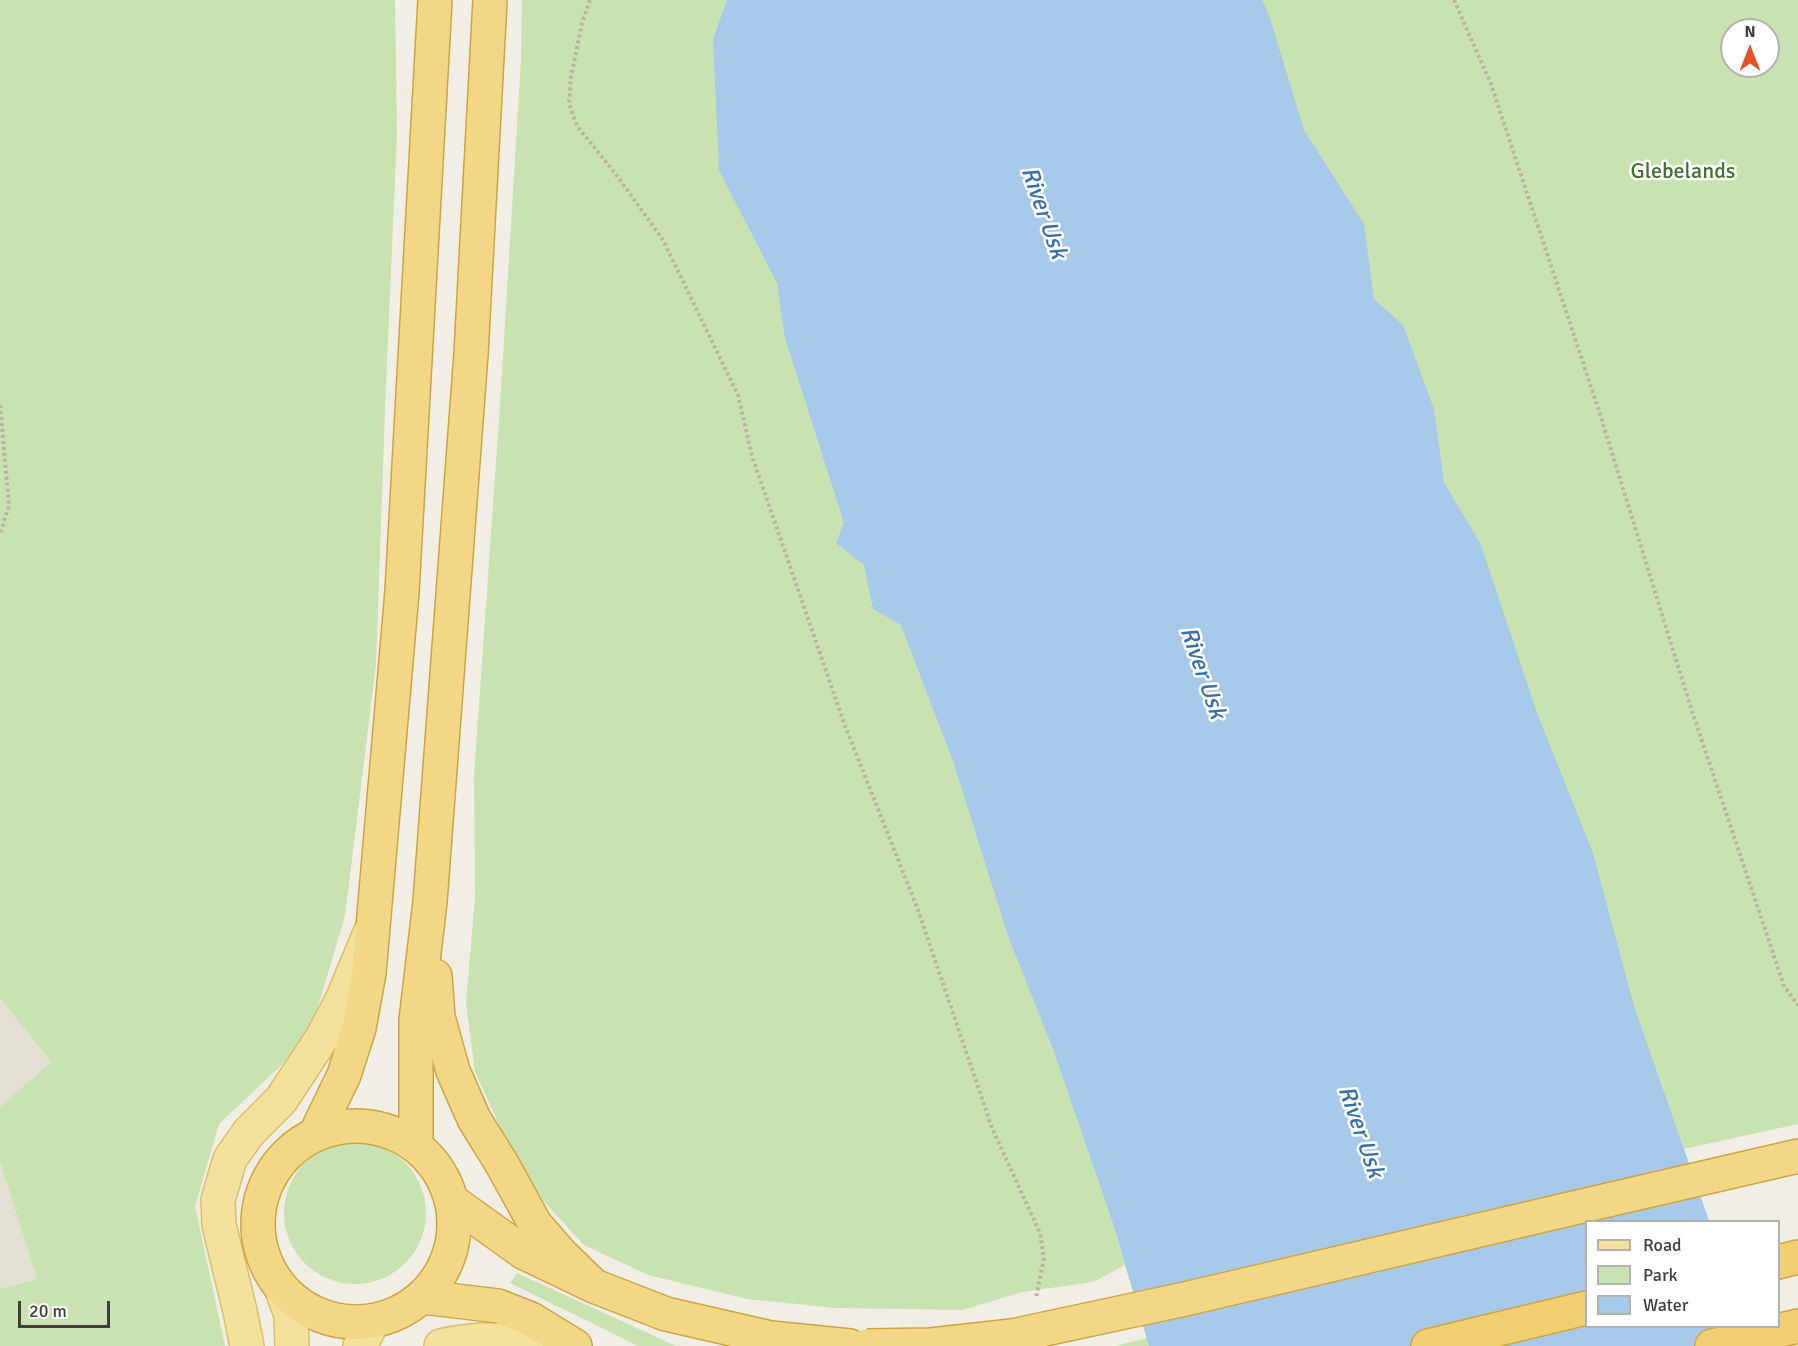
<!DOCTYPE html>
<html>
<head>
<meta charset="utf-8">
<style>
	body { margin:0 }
	#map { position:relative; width:1798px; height:1346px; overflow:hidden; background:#f1eee6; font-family:Signika,sans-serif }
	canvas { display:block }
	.legend { position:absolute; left:1585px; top:1220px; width:195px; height:108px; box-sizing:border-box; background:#fff; border:2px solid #b4b2af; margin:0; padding:8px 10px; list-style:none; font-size:18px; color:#433f36 }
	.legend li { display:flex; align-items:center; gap:12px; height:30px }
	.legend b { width:30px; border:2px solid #b4b2af }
	.north { position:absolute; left:1720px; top:18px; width:60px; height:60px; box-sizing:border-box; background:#fff; border:2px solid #b4b2af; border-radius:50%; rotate:0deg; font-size:16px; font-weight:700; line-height:24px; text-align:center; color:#433f36 }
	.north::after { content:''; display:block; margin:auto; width:21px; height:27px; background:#e55228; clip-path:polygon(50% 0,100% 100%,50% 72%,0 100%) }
	.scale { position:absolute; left:18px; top:1301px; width:92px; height:27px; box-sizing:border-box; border:3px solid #433f36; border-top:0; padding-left:8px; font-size:18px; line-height:21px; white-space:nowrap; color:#433f36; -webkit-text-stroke:4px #fff; paint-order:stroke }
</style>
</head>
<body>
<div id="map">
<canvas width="1798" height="1346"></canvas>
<ul class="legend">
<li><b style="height:8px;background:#f4e19b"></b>Road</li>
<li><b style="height:16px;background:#c9e2b2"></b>Park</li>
<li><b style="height:16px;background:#a7c9e9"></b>Water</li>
</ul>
<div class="north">N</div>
<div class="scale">20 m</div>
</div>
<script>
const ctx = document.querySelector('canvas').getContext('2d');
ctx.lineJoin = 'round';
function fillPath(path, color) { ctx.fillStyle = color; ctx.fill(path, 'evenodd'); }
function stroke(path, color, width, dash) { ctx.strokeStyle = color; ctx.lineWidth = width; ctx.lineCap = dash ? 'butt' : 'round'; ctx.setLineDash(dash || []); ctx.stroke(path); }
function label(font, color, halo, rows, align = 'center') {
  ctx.font = font + ' Signika,sans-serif'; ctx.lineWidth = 5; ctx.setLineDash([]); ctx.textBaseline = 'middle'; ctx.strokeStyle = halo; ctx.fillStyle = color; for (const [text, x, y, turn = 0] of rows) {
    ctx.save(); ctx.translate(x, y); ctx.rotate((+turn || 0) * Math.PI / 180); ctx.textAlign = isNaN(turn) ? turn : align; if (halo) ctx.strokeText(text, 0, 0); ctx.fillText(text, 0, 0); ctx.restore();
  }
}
fillPath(new Path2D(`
	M0,998L51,1062L0,1107Z
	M0,1162L37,1279L0,1289Z`), '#e4e0d4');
fillPath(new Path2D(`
	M0,0H395L397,135L386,385L376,664L345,916L308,1040L219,1124L195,1206L225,1346H0V1289L37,1279L0,1162V1107L51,1062L0,998Z
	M522,0H817L1302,1346H1115L1147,1338L1125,1265L1093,1282L1022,1292L963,1310L835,1308L747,1299L648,1275L584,1245L525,1181L475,1072L466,1003L475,897L474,776L500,405L521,60Z
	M1088,0H1798V1124L1684,1149L1709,1221L1586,1222V1326L1582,1346ZM1732,30H1768V66H1732Z
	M284 1213a71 71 0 1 1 142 0a71 71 0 1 1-142 0Z
	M517,1273L676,1346H638L510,1283Z`), '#c9e2b2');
fillPath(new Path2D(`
	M727,0H1262L1270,18L1304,130L1364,224L1374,299L1403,325L1434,409L1444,482L1481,545L1537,713L1593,853L1634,1006L1709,1221L1586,1222V1326L1732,1327L1736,1346H1149L1114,1226L1053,1049L1008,936L954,764L901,625L873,609L864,565L836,543L844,523L785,338L777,283L719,170L713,39Z`), '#a7c9e9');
const primary = new Path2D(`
	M282,1290L291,1315L292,1346
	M247,1346L240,1311L219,1225L218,1200L230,1159L249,1132L281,1100L322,1038L342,1000L370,933
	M360,1346L373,1321
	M441,1346C473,1338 506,1338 538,1346`);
const trunk = new Path2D(`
	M435,976L438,1017L453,1071L474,1119L502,1164L535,1224L562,1255L594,1286
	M258 1224a98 98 0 1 1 196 0a98 98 0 1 1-196 0Z
	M315,1135L344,1075L359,1028L369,973L402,592L435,0
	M416,1145V1020L430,902L471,354L490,0
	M1608,1200L1798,1156
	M452,1201L523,1252L594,1286L666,1314L771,1338L850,1346
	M423,1297L498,1306L531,1319L575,1346`);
const motorway = new Path2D(`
	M1778,1262L1798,1257
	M1428,1346L1586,1308
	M1712,1346L1798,1326`);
stroke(primary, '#d8bf6d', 36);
stroke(trunk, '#cea443', 36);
stroke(motorway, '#cea443', 36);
stroke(new Path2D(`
	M590,0L582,23L571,77L569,103L577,126L615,173L663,240L738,395L752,456L844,723L918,910L992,1128L1040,1233L1044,1258L1036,1298
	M1454,0L1491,84L1599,411L1691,708L1784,986L1798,1005
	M0,405L9,505L0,535`), '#bcb39c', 4, [3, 3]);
stroke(primary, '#f4e19b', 33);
stroke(trunk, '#f2d886', 33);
stroke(motorway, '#f0cf72', 33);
const trunkBridge = new Path2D(`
	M867,1346L931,1345L1012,1336L1185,1299L1608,1200`);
stroke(trunkBridge, '#cea443', 36, []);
stroke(trunkBridge, '#f2d886', 33);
label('22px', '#436f2f', '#fff', [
	["Glebelands",1683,172]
]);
label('italic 24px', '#3970a4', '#fff', [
	["River Usk",1043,213,71],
	["River Usk",1202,673,71],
	["River Usk",1360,1132,71]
]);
</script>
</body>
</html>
